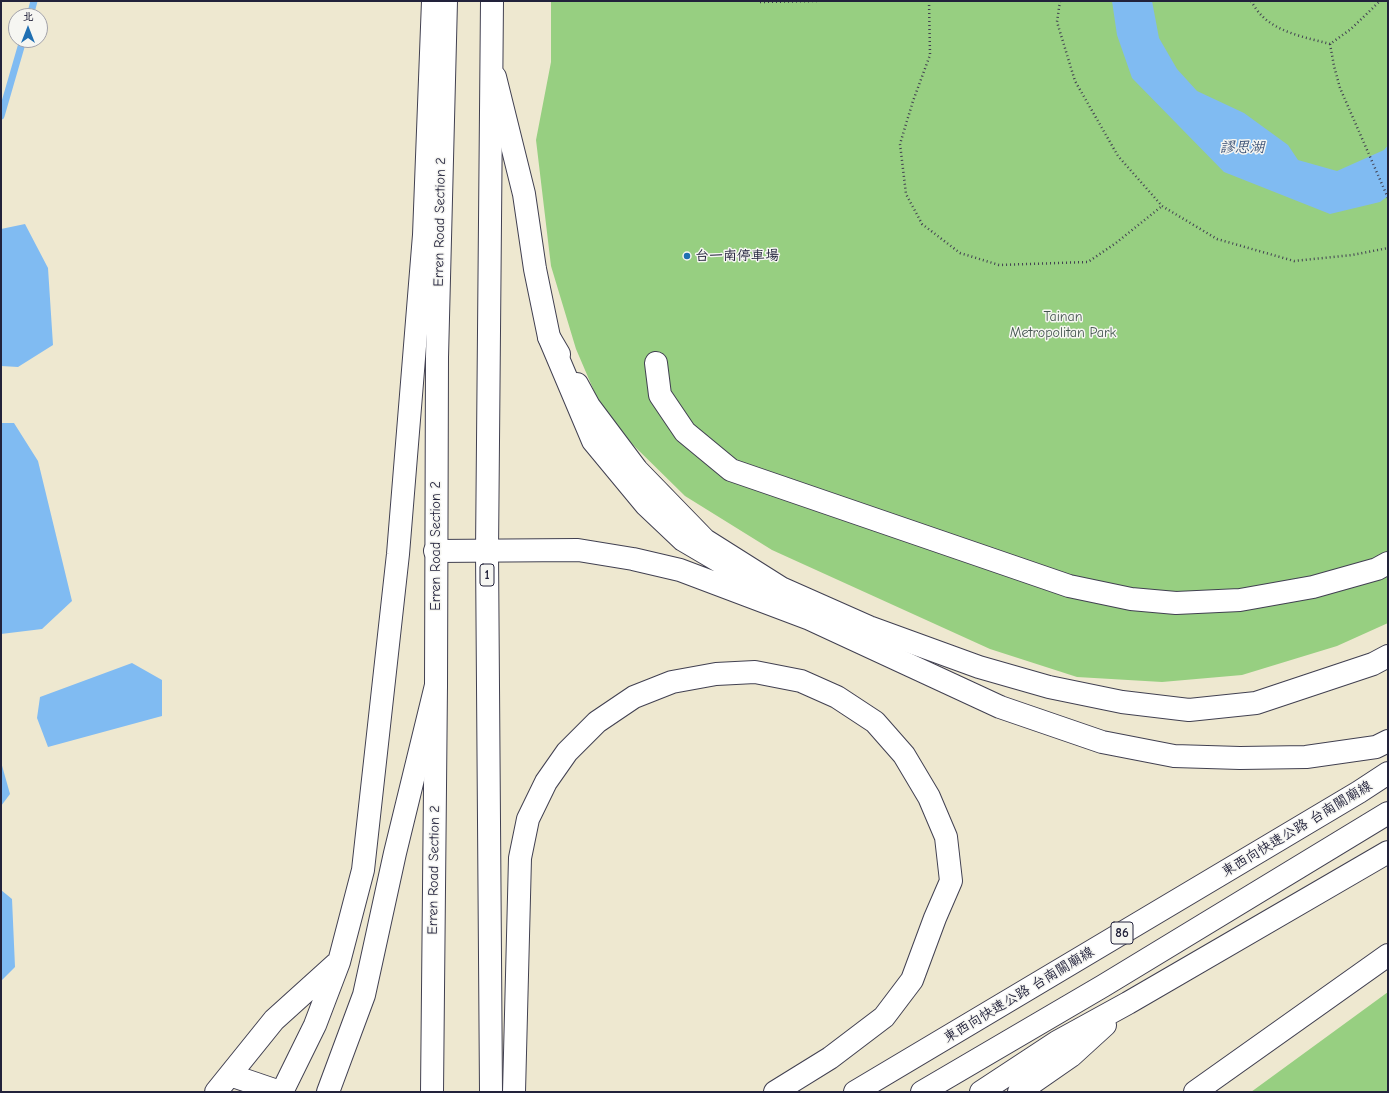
<!DOCTYPE html>
<html>
<head>
<meta charset="utf-8">
<style>
	body { margin:0 }
	#map { position:relative; width:1389px; height:1093px; overflow:hidden; background:#eee8d0; font-family:"Comic Neue","LXGW WenKai TC",sans-serif }
	canvas { display:block }
	.frame { position:absolute; inset:0; border:2px solid #22223b; pointer-events:none }
	.north { position:absolute; left:8px; top:8px; width:40px; height:40px; box-sizing:border-box; background:#f6f6f2; border:1px solid #a1a1a9; border-radius:50%; rotate:0deg; font-size:11px; font-weight:700; line-height:16px; text-align:center; color:#22223b }
	.north::after { content:''; display:block; margin:auto; width:14px; height:18px; background:#1f6fb2; clip-path:polygon(50% 0,100% 100%,50% 72%,0 100%) }
</style>
</head>
<body>
<div id="map">
<canvas width="1389" height="1093"></canvas>
<div class="frame"></div>
<div class="north">北</div>
</div>
<script>
const ctx = document.querySelector('canvas').getContext('2d');
ctx.lineJoin = 'round';
function fillPath(path, color) { ctx.fillStyle = color; ctx.fill(path, 'evenodd'); }
function stroke(path, color, width, dash) { ctx.strokeStyle = color; ctx.lineWidth = width; ctx.lineCap = dash ? 'butt' : 'round'; ctx.setLineDash(dash || []); ctx.stroke(path); }
function label(font, color, halo, rows, align = 'center') {
  ctx.font = font + ' "Comic Neue","LXGW WenKai TC",sans-serif'; ctx.lineWidth = 3; ctx.setLineDash([]); ctx.textBaseline = 'middle'; ctx.strokeStyle = halo; ctx.fillStyle = color; for (const [text, x, y, turn = 0] of rows) {
    ctx.save(); ctx.translate(x, y); ctx.rotate((+turn || 0) * Math.PI / 180); ctx.textAlign = isNaN(turn) ? turn : align; if (halo) ctx.strokeText(text, 0, 0); ctx.fillText(text, 0, 0); ctx.restore();
  }
}
fillPath(new Path2D(`
	M551,1H1388V623L1337,646L1242,675L1162,682L1077,677L990,649L772,550L685,496L626,438L597,398L576,349L551,266L536,140L551,62Z
	M1388,992V1092H1251Z`), '#97cf81');
fillPath(new Path2D(`
	M1112,1H1152L1159,38L1177,69L1197,91L1244,113L1288,145L1298,160L1337,171L1384,150L1388,145V196L1380,202L1330,214L1224,172L1132,78L1117,35Z
	M25,224L48,268L53,345L18,367L1,366V229Z
	M1,423H14L38,461L72,601L42,629L1,634Z
	M132,663L162,680V716L48,747L37,718L40,697Z
	M1,762L10,794L1,806Z
	M1,890L12,899L15,967L1,981Z`), '#80bbf2');
stroke(new Path2D(`
	M30,16L34,1
	M1,116L23,40`), '#80bbf2', 7);
const minor = new Path2D(`
	M495,77L524,194L535,269L549,337L559,354
	M656,363L660,395L685,432L731,470L1069,586L1131,599L1176,603L1240,600L1313,587L1377,569L1388,563
	M577,384L589,406L637,470L705,540L781,588L869,627L979,667L1049,687L1122,702L1189,710L1256,703L1373,664L1388,656
	M230,1075L280,1092
	M216,1092L274,1020L336,964
	M282,1092L315,1025L339,962L363,870L398,554L411,395L424,235L433,1
	M1195,1092L1388,955`);
const major = new Path2D(`
	M432,1092L436,685L437,357L446,1
	M491,1092L487,551L492,1`);
const highway = new Path2D(`
	M549,337L593,441L646,505L683,540L734,570L774,595
	M435,551L578,550L633,559L680,570L810,619L1000,707L1102,742L1174,756L1240,758L1306,757L1376,747L1388,741
	M328,1092L364,995L395,853L436,685
	M514,1092L520,858L528,819L546,782L567,752L597,722L634,697L672,682L716,674L755,672L801,681L837,697L875,722L904,755L929,797L946,837L951,881L935,918L912,980L884,1017L830,1058L775,1092
	M855,1092L1359,792L1388,773
	M922,1092L1103,986L1388,813
	M981,1092L1057,1042L1128,1003L1388,852
	M1019,1092L1071,1056L1105,1025`);
stroke(minor, '#414051', 24);
stroke(major, '#414051', 24);
stroke(highway, '#414051', 24);
stroke(new Path2D(`
	M929,1L930,55L913,101L900,144L906,194L922,224L960,253L999,265L1088,262L1116,243L1162,206
	M1060,1L1057,22L1075,81L1118,156L1162,206L1217,239L1294,261L1352,255L1388,248
	M1251,1C1254,6 1258,12 1262,16C1279,33 1308,38 1330,44L1351,29L1380,1
	M760,2L818,1
	M1330,44L1334,66L1340,88L1388,198`), '#414051', 2.5, [1, 3]);
stroke(minor, '#fff', 22);
stroke(major, '#fff', 22);
stroke(highway, '#fff', 22);
for (const [x, y, r, color] of [
	[687,256,4,"#1f6fb2"]
]) { const dot = new Path2D(); dot.arc(x, y, r, 0, 2 * Math.PI); ctx.fillStyle = color; ctx.fill(dot); stroke(dot, '#f6f6f2', 1.5); }
for (const [x, y, w] of [
	[487,575,14],
	[1122,933,22]
]) { const box = new Path2D(); box.roundRect(x - w / 2, y - 11, w, 22, 3); ctx.fillStyle = '#f6f6f2'; ctx.fill(box); stroke(box, '#22223b', 1); }
label('bold 13px', '#22223b', null, [
	["1",487,575],
	["86",1122,933]
]);
label('14px', '#22223b', '#f6f6f2', [
	["Erren Road Section 2",440,222,-89],
	["Erren Road Section 2",436,546,-90],
	["東西向快速公路 台南關廟線",1297,829,-31],
	["Erren Road Section 2",434,870,-89],
	["東西向快速公路 台南關廟線",1019,995,-31]
]);
label('14px', '#22223b', '#f6f6f2', [
	["台一南停車場",695,256]
], 'left');
label('14px', '#455650', '#f6f6f2', [
	["Tainan",1063,317],
	["Metropolitan Park",1063,333]
]);
label('italic 15px', '#43587b', '#f6f6f2', [
	["謬思湖",1242,148]
]);
</script>
</body>
</html>
